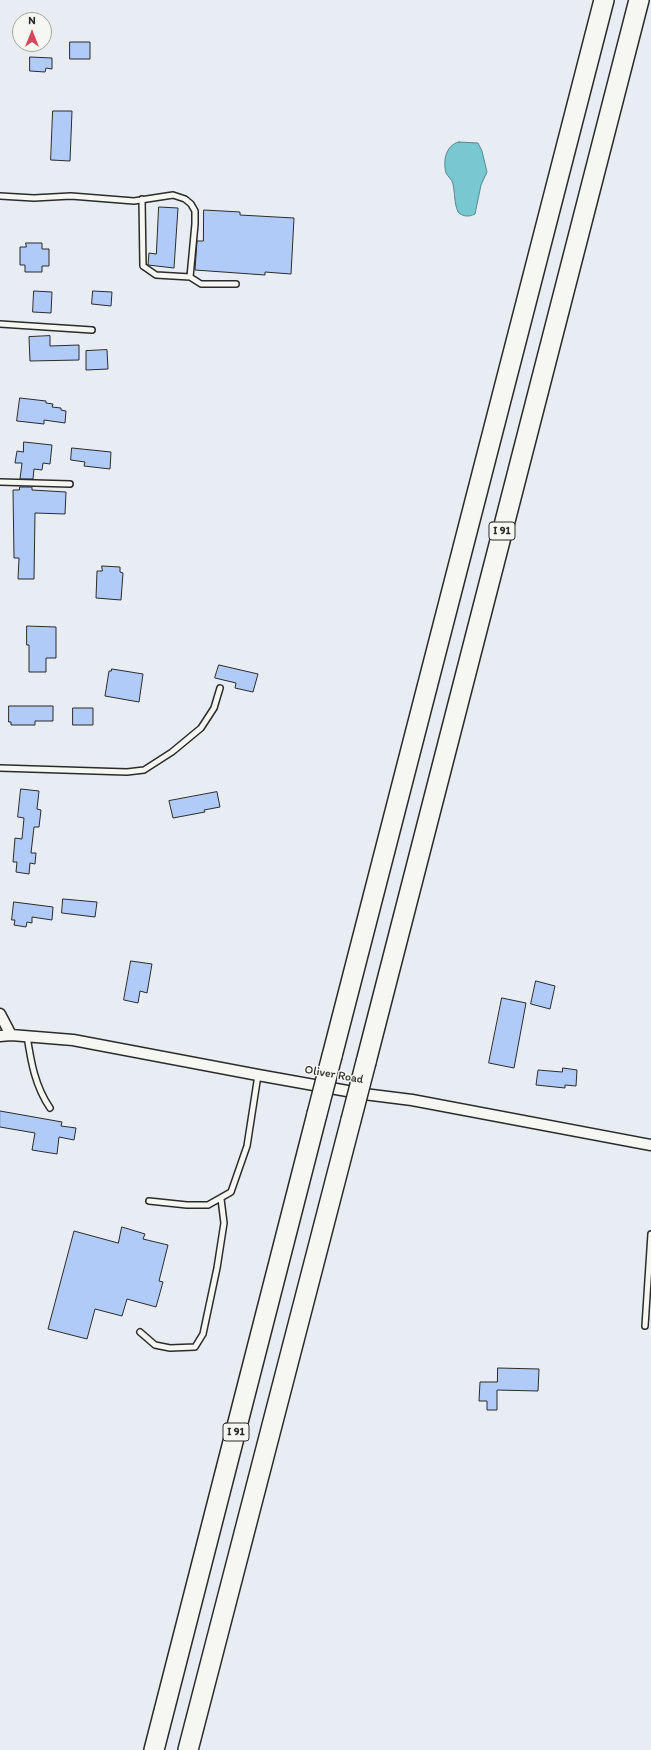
<!DOCTYPE html>
<html>
<head>
<meta charset="utf-8">
<style>
	body { margin:0 }
	#map { position:relative; width:651px; height:1750px; overflow:hidden; background:#e8edf3; font-family:Itim,sans-serif }
	canvas { display:block }
	.north { position:absolute; left:12px; top:12px; width:40px; height:40px; box-sizing:border-box; background:#f6f6f2; border:1px solid #a5a5a2; border-radius:50%; rotate:0deg; font-size:11px; font-weight:700; line-height:16px; text-align:center; color:#2b2b2b }
	.north::after { content:''; display:block; margin:auto; width:14px; height:18px; background:#d1495b; clip-path:polygon(50% 0,100% 100%,50% 72%,0 100%) }
</style>
</head>
<body>
<div id="map">
<canvas width="651" height="1750"></canvas>
<div class="north">N</div>
</div>
<script>
const ctx = document.querySelector('canvas').getContext('2d');
ctx.lineJoin = 'round';
function fillPath(path, color) { ctx.fillStyle = color; ctx.fill(path, 'evenodd'); }
function stroke(path, color, width, dash) { ctx.strokeStyle = color; ctx.lineWidth = width; ctx.lineCap = dash ? 'butt' : 'round'; ctx.setLineDash(dash || []); ctx.stroke(path); }
function label(font, color, halo, rows, align = 'center') {
  ctx.font = font + ' Itim,sans-serif'; ctx.lineWidth = 3; ctx.setLineDash([]); ctx.textBaseline = 'middle'; ctx.strokeStyle = halo; ctx.fillStyle = color; for (const [text, x, y, turn = 0] of rows) {
    ctx.save(); ctx.translate(x, y); ctx.rotate((+turn || 0) * Math.PI / 180); ctx.textAlign = isNaN(turn) ? turn : align; if (halo) ctx.strokeText(text, 0, 0); ctx.fillText(text, 0, 0); ctx.restore();
  }
}
const water = new Path2D(`
	M459,142L478,143L482,151L487,172L481,185L475,214C469,217 463,217 458,212C454,203 455,193 453,184C452,179 448,177 446,173C443,162 445,145 459,142Z`);
fillPath(water, '#78c8d2');
stroke(water, '#59898f', 1);
const building = new Path2D(`
	M70,42H90V59H70Z
	M30,57L52,58V69L46,68L45,72L30,71Z
	M53,111H72L70,161L51,160Z
	M159,207L178,208L174,268L148,265L149,253L156,254Z
	M204,210L240,212V215L294,218L291,274L265,272V275L195,270L197,241H203Z
	M26,243H42V249H49V266H42V272H25V265H20V247H26Z
	M34,291L52,292L51,313L33,312Z
	M93,291L112,292L111,306L92,304Z
	M50,336V346L79,345V360L30,361L29,337Z
	M107,350L108,369L86,370V351Z
	M20,398L46,401V403L53,404L52,407L61,408V410L66,411L65,423L44,420V424L17,421Z
	M24,442L52,445L50,464L43,463L42,470L34,469L33,479H20L22,463H15L17,451L23,452Z
	M72,448L111,452L110,469L84,466L85,462L71,460Z
	M20,487H32V490L66,492L65,514L35,513L34,579H18L19,558H14L13,490H19Z
	M102,566L120,567V572L123,573L121,600L96,598L97,571H102Z
	M27,626L56,627V658H46V672H29V645H27Z
	M219,665L258,674L253,692L235,688L236,683L215,678Z
	M112,669L143,674L139,702L105,696L109,671H111Z
	M9,706H53V721H35V725H11V722H9Z
	M73,708H93V725H73Z
	M21,789L39,791L37,809L41,810L39,827H34L31,853H36L35,864L30,863L29,874L16,872L17,862H13L15,838L22,839L24,818L18,817Z
	M217,792L220,807L204,810L205,812L173,818L169,801Z
	M63,899L97,902L95,917L62,913Z
	M14,902L53,907L52,920L32,917V923L27,922L26,927L14,925L15,920H12Z
	M131,961L152,964L147,993L140,991L138,1003L124,1000Z
	M536,981L555,986L550,1009L531,1004Z
	M502,998L526,1003L514,1068L489,1063Z
	M563,1068L577,1070L576,1086L565,1085V1088L536,1085L538,1070L562,1072Z
	M0,1111L62,1122L61,1126L76,1128L74,1140L59,1137L57,1154L32,1150L35,1133L0,1127Z
	M122,1227L145,1234L143,1239L168,1245L159,1281L163,1282L156,1307L127,1299L122,1316L95,1309L87,1339L48,1329L74,1231L118,1243Z
	M498,1368L539,1369L538,1391L497,1390V1410H487V1401H479L480,1382H497Z`);
fillPath(building, '#b0cbf8');
stroke(building, '#2b2b2b', 1);
const lane = new Path2D(`
	M0,196L34,198L71,196L134,201L173,195L185,199L191,204L195,211V224L190,277
	M142,199L143,266L156,275L190,277L201,284H236
	M0,324L92,330
	M0,482L70,484
	M0,768L127,772L144,770L172,752L201,728L214,708L220,688
	M27,1036C31,1062 35,1086 50,1108
	M149,1201L187,1205H208L231,1192L247,1146L258,1075
	M645,1326L651,1234
	M140,1332L155,1345L170,1348L195,1347L203,1334L217,1268L224,1223L221,1199`);
const street = new Path2D(`
	M0,1014L11,1035
	M0,1036L11,1035L73,1040L258,1075L364,1094L412,1100L651,1145`);
const highway = new Path2D(`
	M332,1056L604,0
	M366,1062L639,0
	M154,1750L317,1114
	M188,1750L351,1120`);
stroke(lane, '#2b2b2b', 8);
stroke(street, '#2b2b2b', 13);
stroke(highway, '#2b2b2b', 22);
stroke(lane, '#f6f6f2', 5);
stroke(street, '#f6f6f2', 10);
stroke(highway, '#f6f6f2', 19);
const highwayBridge = new Path2D(`
	M317,1114L332,1056
	M351,1120L366,1062`);
stroke(highwayBridge, '#2b2b2b', 22, []);
stroke(highwayBridge, '#f6f6f2', 19);
for (const [x, y, w] of [
	[502,531,26],
	[236,1432,26]
]) { const box = new Path2D(); box.roundRect(x - w / 2, y - 9, w, 18, 3); ctx.fillStyle = '#f6f6f2'; ctx.fill(box); stroke(box, '#2b2b2b', 1); }
label('bold 11px', '#2b2b2b', null, [
	["I 91",502,531],
	["I 91",236,1432]
]);
label('12px', '#2b2b2b', '#f6f6f2', [
	["Oliver Road",334,1075,10]
]);
</script>
</body>
</html>
